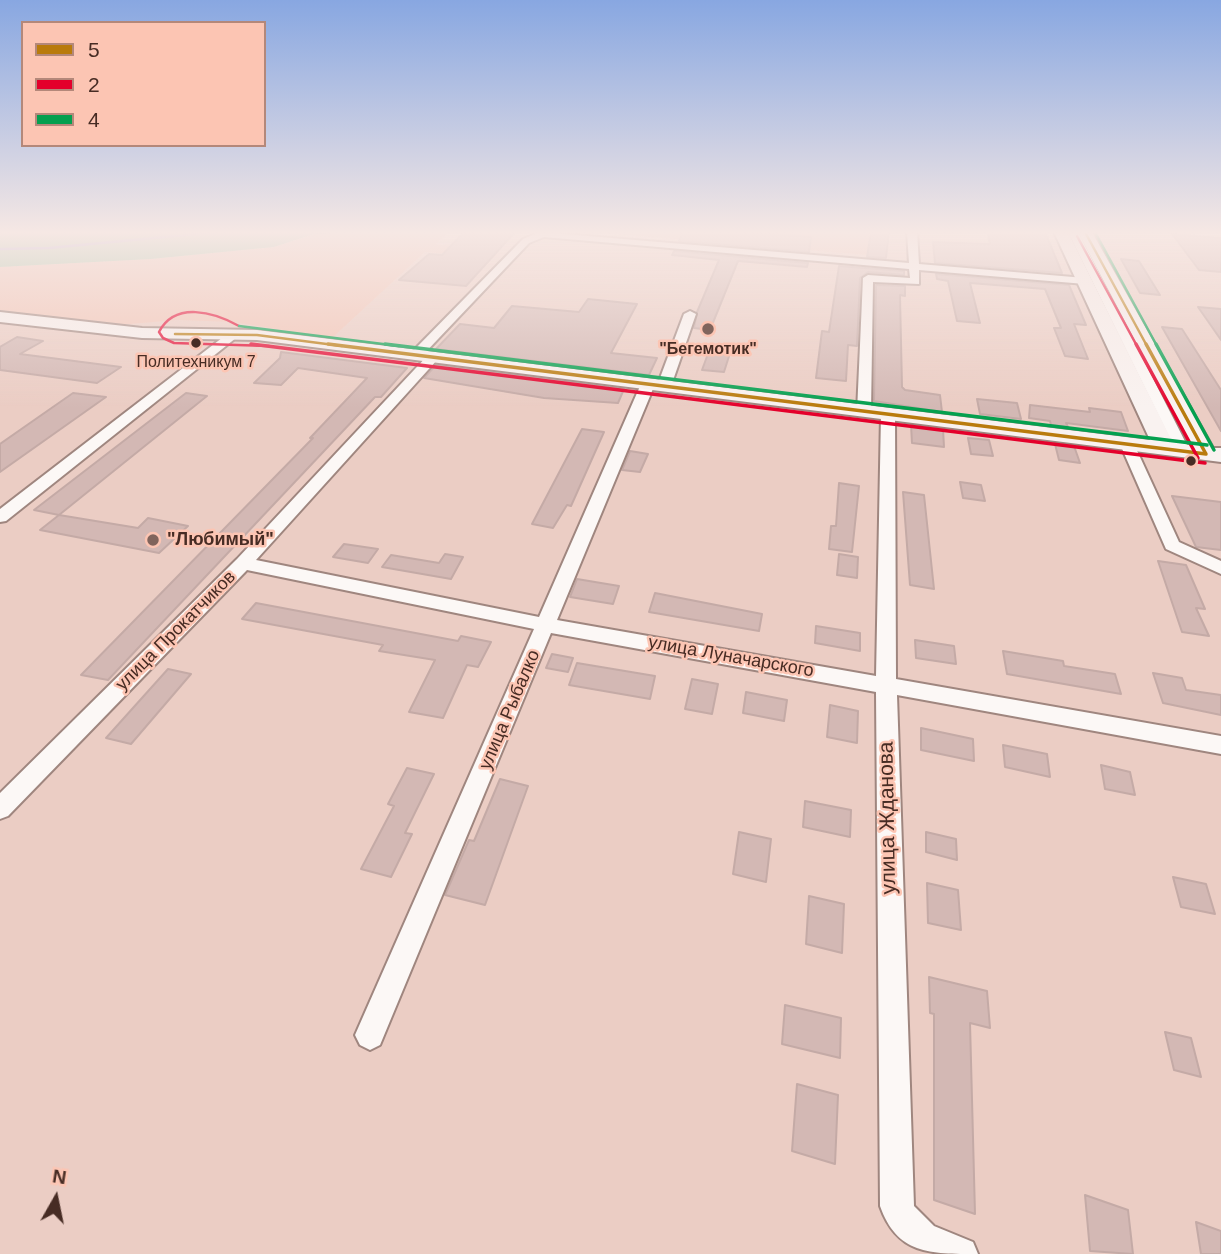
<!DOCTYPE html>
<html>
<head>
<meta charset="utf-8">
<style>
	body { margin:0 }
	#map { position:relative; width:1221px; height:1254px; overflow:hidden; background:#ebcdc4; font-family:Helvetica,sans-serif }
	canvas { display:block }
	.legend { position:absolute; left:21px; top:21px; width:245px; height:126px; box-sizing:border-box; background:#fcc5b3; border:2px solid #b4887a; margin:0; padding:9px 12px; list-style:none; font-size:21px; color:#472c24 }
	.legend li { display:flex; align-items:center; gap:14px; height:35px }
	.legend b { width:35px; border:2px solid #b4887a }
	.north { position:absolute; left:21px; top:1163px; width:70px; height:70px; -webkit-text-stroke:5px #fcc5b3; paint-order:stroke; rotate:9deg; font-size:19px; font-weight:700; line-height:28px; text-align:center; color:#472c24 }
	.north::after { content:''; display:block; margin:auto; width:24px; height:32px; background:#472c24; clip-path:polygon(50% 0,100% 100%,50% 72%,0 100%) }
</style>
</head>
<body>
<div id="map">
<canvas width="1221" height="1254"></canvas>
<ul class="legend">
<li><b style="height:9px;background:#b97b0d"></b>5</li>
<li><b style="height:9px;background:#e4002b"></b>2</li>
<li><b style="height:9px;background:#04a04f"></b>4</li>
</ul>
<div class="north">N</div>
</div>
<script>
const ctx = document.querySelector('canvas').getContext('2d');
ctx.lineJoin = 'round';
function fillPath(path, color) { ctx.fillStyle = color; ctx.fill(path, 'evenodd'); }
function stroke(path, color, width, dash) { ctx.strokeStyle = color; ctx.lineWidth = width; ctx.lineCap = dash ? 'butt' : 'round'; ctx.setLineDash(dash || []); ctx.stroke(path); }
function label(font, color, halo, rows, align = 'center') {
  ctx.font = font + ' Helvetica,sans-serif'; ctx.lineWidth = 5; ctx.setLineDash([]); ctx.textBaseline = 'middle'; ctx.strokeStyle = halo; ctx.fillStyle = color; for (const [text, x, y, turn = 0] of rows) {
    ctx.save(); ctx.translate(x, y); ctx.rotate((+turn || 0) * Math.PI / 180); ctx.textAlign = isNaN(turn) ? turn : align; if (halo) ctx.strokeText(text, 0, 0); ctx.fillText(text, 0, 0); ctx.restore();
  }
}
fillPath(new Path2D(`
	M355,232H449L436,244L499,251L494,258L425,252L332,338L233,322L177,320L94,327L0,314V267L151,259L274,247L314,234Z
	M589,232H870L867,255Z`), '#f2c4b5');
fillPath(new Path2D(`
	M0,232H355L314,234L274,247L151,259L0,267Z`), '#9ac3a4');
stroke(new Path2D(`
	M0,249L49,248L216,232`), '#9994d7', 2.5);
const building = new Path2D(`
	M480,232L514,233L466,286L399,280L429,254L442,255L463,233Z
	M683,232H745L811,237L809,252L679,241Z
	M871,232H889L886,258L867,257Z
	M987,232H1045L1062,273L935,263L933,242L990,244Z
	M1172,234L1221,238V272L1199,270Z
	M674,251L808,263L807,267L738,261L710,330L694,328L697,312L719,260L672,255Z
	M1121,259L1139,261L1160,295L1140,293Z
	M839,266L904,271V275L868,272L860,278L857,346L848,345L846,381L816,378L822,331L829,332Z
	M936,274L1069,285L1086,325L1074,324L1088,359L1065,356L1054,328H1061L1045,289L970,283L980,323L957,321L948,281L937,279Z
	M876,285L905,286V296L900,295L902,387L905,390L940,395L942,412L874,401Z
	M588,299L637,304L611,353L657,358L649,375L436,349L460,324L494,328L512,306L579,312Z
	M1198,307L1221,309V340Z
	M1162,327L1182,329L1221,390V431Z
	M17,337L43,341L20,354L121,367L97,383L0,370V347Z
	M709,351L730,353L724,372L702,370Z
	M281,352L407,368L381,397H375L108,680L81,675L313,438H310L367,378L298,368L281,385L254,383L280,358Z
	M436,365L624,389L618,403L544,398L424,378Z
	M73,393L106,397L0,472V444Z
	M186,393L207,396L59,515L34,510Z
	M977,399L1017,403L1021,419L980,414Z
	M1030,405L1090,412L1089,408L1121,412L1128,431L1066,423L1068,427L1051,425L1050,421L1029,418Z
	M911,425L943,429L944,447L912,443Z
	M582,429L604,432L571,506L567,505L553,528L532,524Z
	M968,438L989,440L993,456L971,454Z
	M1055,444L1074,446L1080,463L1059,460Z
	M630,451L648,454L640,472L622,470Z
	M960,482L981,485L985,501L963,498Z
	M839,483L859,486L852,552L829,549L831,526H836Z
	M903,492L924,495L934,589L910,585Z
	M1172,496L1221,502V550L1196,547Z
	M59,515L138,528L148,518L188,526L159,553L40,530Z
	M344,544L378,549L368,563L333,557Z
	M445,554L463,557L451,579L382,567L391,555L439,563Z
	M839,554L858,557L857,578L837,575Z
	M1158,561L1186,565L1205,609L1196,608L1209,636L1182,632Z
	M577,579L619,586L613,604L570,597Z
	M655,593L762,614L759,631L649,612Z
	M256,603L458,641L461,636L491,642L478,667L467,665L443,718L409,712L435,660L379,651L383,645L242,619Z
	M816,626L860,633V651L815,643Z
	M915,640L954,646L956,664L916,658Z
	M1003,651L1063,661L1064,666L1115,674L1121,694L1007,674Z
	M552,654L573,658L568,672L546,668Z
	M577,663L655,676L650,699L569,685Z
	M168,669L191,674L131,744L106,738Z
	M1153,673L1182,678L1186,690L1221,695V715L1163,703Z
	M692,679L718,684L712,714L685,709Z
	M746,692L787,700L784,721L743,713Z
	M830,705L858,711L857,743L827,737Z
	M921,728L973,739L974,761L921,750Z
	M1003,745L1047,754L1050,777L1005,767Z
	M1101,765L1130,772L1135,795L1105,789Z
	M407,768L434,774L405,833L412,834L391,877L361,869L394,806L388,804Z
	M500,779L528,786L485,905L445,895L469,840L474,841Z
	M805,801L851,810L850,837L803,827Z
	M739,832L771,839L766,882L733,874Z
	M926,832L956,839L957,860L926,852Z
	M1173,877L1206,884L1215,914L1181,907Z
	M927,883L958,890L961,930L928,923Z
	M809,896L844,904L842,953L806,944Z
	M929,977L987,991L990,1028L970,1023L975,1214L934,1200V1014L930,1013Z
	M785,1005L841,1018L840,1058L782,1044Z
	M1165,1032L1191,1038L1201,1077L1174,1070Z
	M797,1084L838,1095L835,1164L792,1151Z
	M1085,1195L1128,1210L1133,1254L1090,1251Z
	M1196,1222L1221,1231V1254H1201Z`);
fillPath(building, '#d3b8b4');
stroke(building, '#c4aaa6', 2);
const street = new Path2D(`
	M540,232L909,263L907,232H917L919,264L1085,278L1090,281L1085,284L919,270V284L873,282L871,412L864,416L857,412L863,278L868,275L910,278L909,269L544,237L529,243L420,358H412V352L523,239Z
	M1068,232H1078L1190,451L1188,454L1183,455L1176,451Z
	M690,311L696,314L671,386L659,389L657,386L684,314Z
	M231,331L241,334L6,521L0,522V509Z
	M433,353L439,357L437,360L256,560L539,617L641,384L648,380L655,384L557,620L876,676L881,415L888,411L895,415L896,679L1221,736V754L897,695L914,1206L934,1226L973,1242L978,1254C929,1254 897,1254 880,1206L876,692L551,633L380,1045L370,1050L360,1045L355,1035L534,629L247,570L8,816L0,819V793L237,559L429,354Z
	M1127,440L1134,444L1179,542L1221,561V574L1166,549L1120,444Z`);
const secondary = new Path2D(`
	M1054,232H1068L1173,443L1190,445L1078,232H1092L1213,448H1221V462L257,340L142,338L0,322V312L142,328L257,330L1150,440Z`);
stroke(street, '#9f867f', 4);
stroke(secondary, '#9f867f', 4);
fillPath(street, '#fcf8f6');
fillPath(secondary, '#f9f2f0');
stroke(new Path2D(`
	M1085,232L1147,346
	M175,334L257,335L342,346`), '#b97b0d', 2.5);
stroke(new Path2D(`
	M328,344L1206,454
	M1146,344L1206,454`), '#b97b0d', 3.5);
stroke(new Path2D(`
	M1077,236L1137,346
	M239,326C214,312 175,301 159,332L163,338L174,343L269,346`), '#e4002b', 2.5);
stroke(new Path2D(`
	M251,344L1205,463
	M1136,344L1198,458`), '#e4002b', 3.5);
stroke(new Path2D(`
	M1095,232L1157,346
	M239,326L399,346`), '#04a04f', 2.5);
stroke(new Path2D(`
	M385,344L1207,445
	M1156,344L1214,450`), '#04a04f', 3.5);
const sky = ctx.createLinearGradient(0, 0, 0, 408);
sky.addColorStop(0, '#88a7e1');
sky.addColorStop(0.57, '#f6e8e4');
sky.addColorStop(1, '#f6e8e400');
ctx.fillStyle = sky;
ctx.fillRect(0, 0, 1221, 408);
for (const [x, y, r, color] of [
	[708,329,7,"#80645c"],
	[196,343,6,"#472c24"],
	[1191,461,6,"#472c24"],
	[153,540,7,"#80645c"]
]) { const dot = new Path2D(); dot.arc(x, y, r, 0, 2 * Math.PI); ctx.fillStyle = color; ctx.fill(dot); stroke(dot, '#fcc5b3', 2.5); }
label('bold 16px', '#472c24', '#fcc5b3', [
	["\"Бегемотик\"",708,350]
]);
label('16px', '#472c24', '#fcc5b3', [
	["Политехникум 7",196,363]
]);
label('bold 18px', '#472c24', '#fcc5b3', [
	["\"Любимый\"",167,540]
], 'left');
label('18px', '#472c24', '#fcc5b3', [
	["улица Прокатчиков",176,631,-45],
	["улица Луначарского",731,657,10],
	["улица Рыбалко",510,710,-67]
]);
label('21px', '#472c24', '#fcc5b3', [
	["улица Жданова",888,818,-91]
]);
</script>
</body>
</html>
